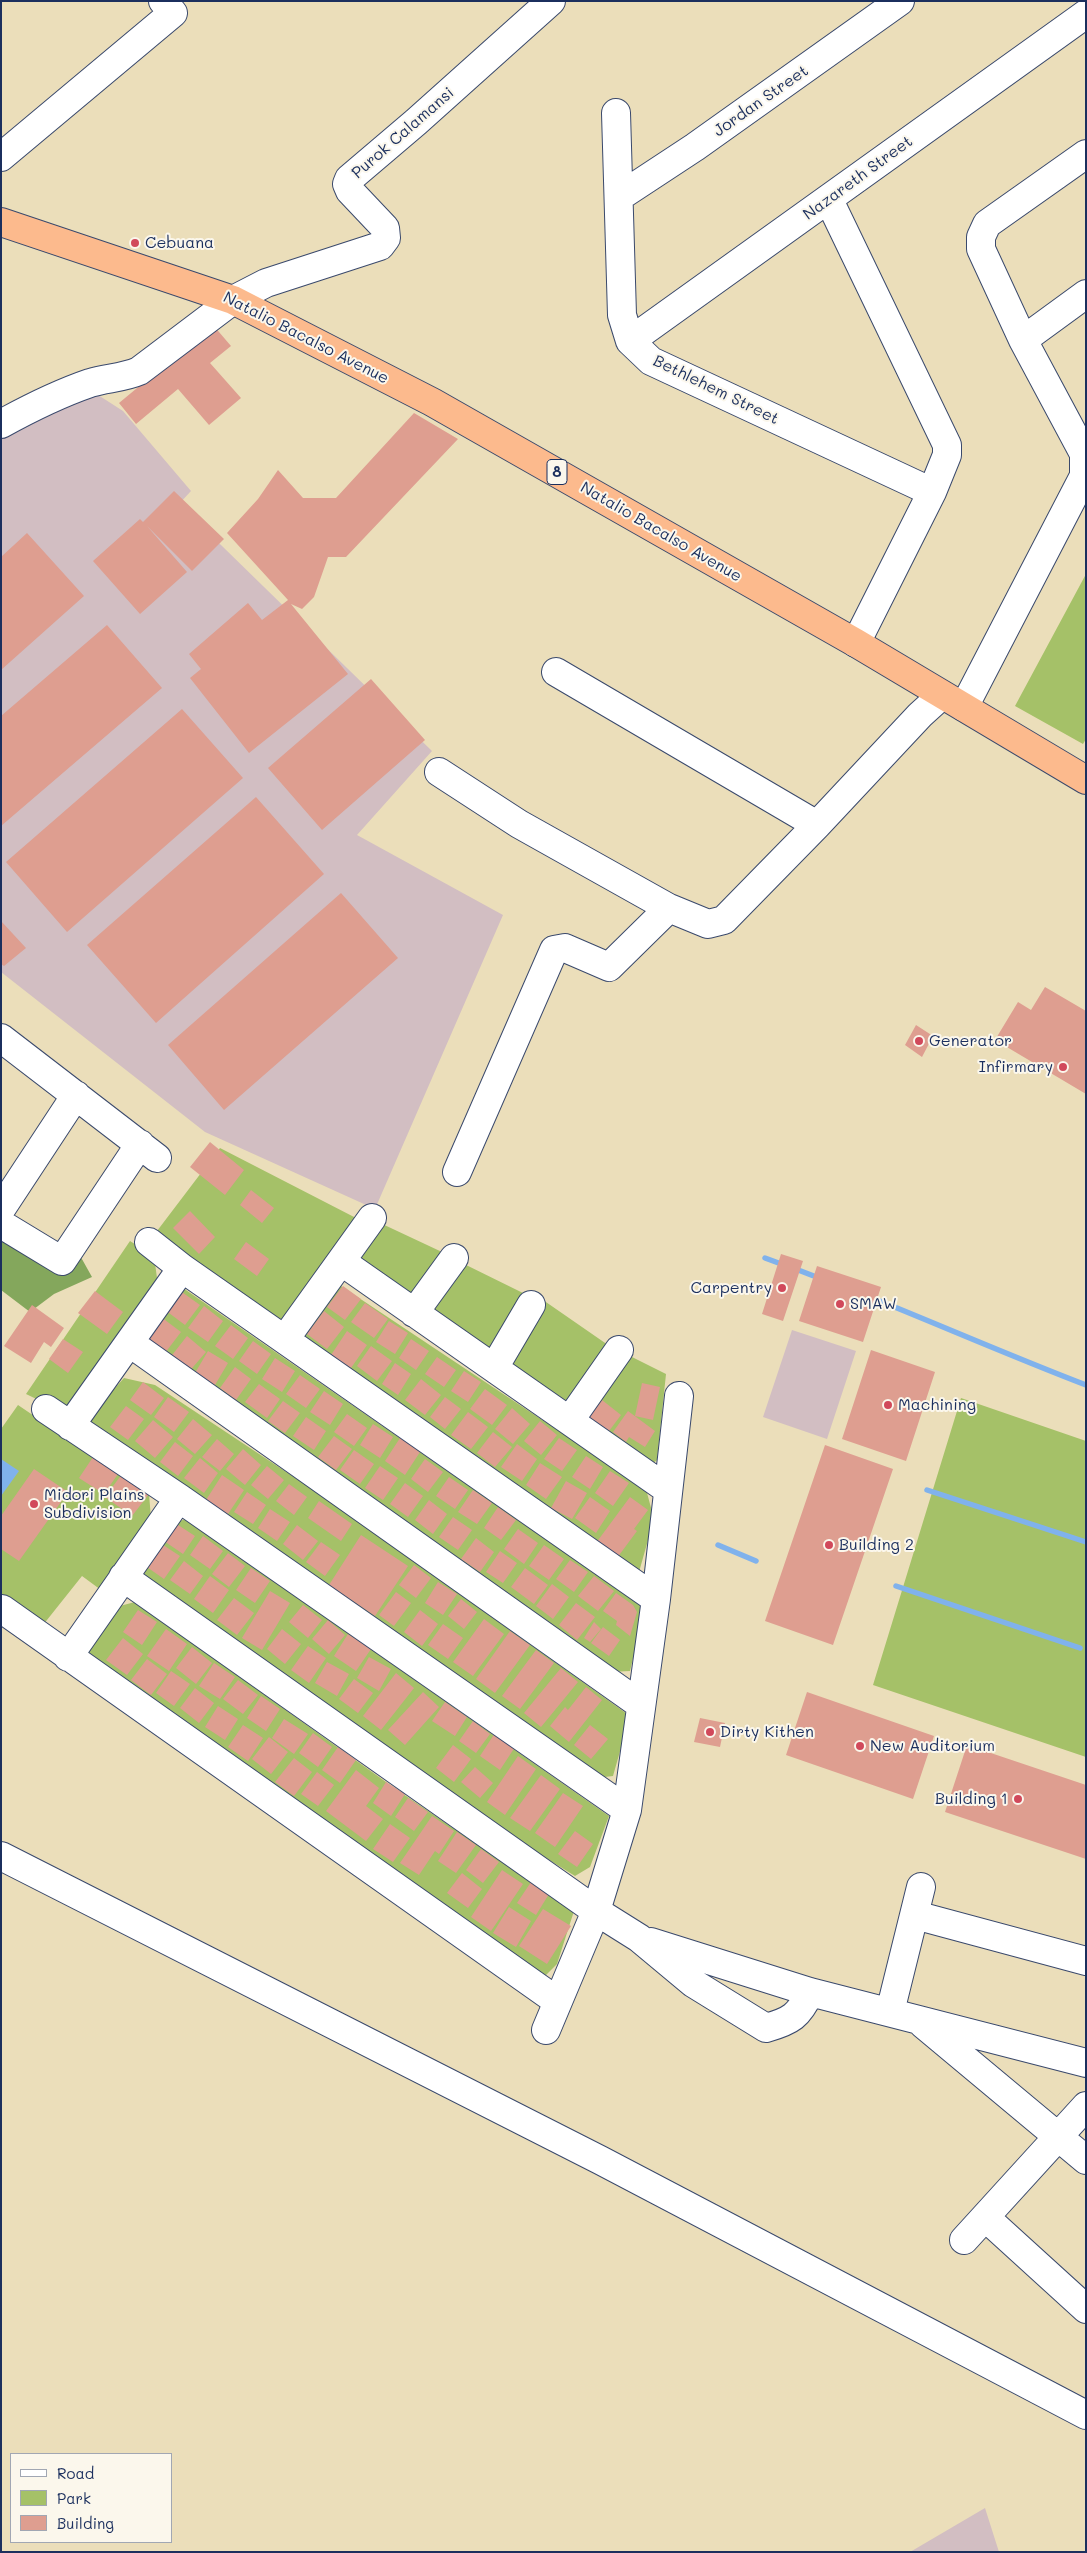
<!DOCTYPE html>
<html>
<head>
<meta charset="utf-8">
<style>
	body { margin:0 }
	#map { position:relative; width:1087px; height:2553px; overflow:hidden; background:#ebdeba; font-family:Mali,sans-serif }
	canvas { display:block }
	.frame { position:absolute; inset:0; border:2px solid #1b2f5e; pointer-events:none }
	.legend { position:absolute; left:10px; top:2453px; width:162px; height:90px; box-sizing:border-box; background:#fbf7ec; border:1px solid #a1a7b3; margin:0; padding:6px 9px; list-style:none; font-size:15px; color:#1b2f5e }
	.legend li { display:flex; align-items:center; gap:10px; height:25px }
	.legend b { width:25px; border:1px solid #a1a7b3 }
</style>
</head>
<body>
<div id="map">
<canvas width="1087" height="2553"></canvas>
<div class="frame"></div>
<ul class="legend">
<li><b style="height:6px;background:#fff"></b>Road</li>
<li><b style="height:14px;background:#a5c168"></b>Park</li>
<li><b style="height:14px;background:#de9e90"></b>Building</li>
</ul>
</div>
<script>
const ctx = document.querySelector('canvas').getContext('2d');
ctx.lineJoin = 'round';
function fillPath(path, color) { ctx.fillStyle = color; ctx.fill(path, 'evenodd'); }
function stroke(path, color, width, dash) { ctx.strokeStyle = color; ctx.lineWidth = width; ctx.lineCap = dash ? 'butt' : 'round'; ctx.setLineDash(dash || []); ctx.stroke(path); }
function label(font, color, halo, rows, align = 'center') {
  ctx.font = font + ' Mali,sans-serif'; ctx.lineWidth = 4; ctx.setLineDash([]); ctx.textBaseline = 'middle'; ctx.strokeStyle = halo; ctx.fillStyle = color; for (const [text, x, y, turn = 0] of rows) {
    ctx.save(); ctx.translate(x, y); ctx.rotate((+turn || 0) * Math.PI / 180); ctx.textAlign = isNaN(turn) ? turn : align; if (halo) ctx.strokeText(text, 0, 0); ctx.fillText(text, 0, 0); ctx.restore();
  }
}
fillPath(new Path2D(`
	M95,393L123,411L191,491L179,504L432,751L357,835L503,915L375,1209L205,1132L1,972V436Z
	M792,1330L856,1351L827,1439L763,1417Z
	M985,2508L999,2552H910Z`), '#d2bec2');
fillPath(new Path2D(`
	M1086,574V739L1083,744L1015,706Z
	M220,1148L356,1218L285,1321L272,1323L157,1231Z
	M378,1222L442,1252L417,1293L404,1300L354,1253Z
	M130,1241L154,1256L157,1278L69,1404L57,1409L26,1394Z
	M458,1261L525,1294L498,1347L480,1353L428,1309Z
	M338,1284L646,1489L654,1519L639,1572L295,1340Z
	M183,1288L645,1608L630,1671L610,1672L138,1340Z
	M543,1300L608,1345L666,1374L657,1460L643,1472L570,1407L506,1371Z
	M124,1378L155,1385L330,1501L630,1716L613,1776L596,1778L122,1454L87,1419Z
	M961,1398L1086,1441V1757L873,1685Z
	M18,1405L149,1494L151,1518L101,1590L82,1576L43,1625L1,1600V1429Z
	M185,1519L609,1816L590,1867L575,1876L491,1824L136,1573L166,1527Z
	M135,1602L393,1787L574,1911L557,1964L543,1978L81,1654L116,1607Z`), '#a5c168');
fillPath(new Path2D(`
	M1,1218L26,1241L49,1237L78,1252L92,1277L54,1294L30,1312L1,1290Z`), '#84a75c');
fillPath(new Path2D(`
	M1,1459L19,1471L1,1496Z`), '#80b2ec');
stroke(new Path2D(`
	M765,1258L784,1265
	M793,1268L819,1278
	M870,1297C942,1326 1013,1357 1086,1385
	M927,1490L1086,1542
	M718,1545L756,1561
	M896,1586L1080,1648`), '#80b2ec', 5.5);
fillPath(new Path2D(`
	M213,325L231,346L210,363L241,398L209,425L178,389L136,424L119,403Z
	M414,413L458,439L346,557H328L314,597L302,609L291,604L348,674L249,753L190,678L201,669L189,654L248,603L262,620L288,600L227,533L258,499L278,470L303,498H336Z
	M174,491L224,539L192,571L147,526L187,572L140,614L93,561L140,519L143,522Z
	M27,533L84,596L1,670V557Z
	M107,625L162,688L1,826V716Z
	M371,679L425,740L322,830L268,768Z
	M182,709L243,778L67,932L6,862Z
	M256,797L324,874L156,1023L87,945Z
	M341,893L398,958L224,1110L168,1045Z
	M1,921L26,948L4,966L1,964Z
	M1045,987L1086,1011V1094L995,1040L1018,1002L1031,1010Z
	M916,1025L933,1036L922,1057L905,1045Z
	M210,1142L244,1170L225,1195L190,1167Z
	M251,1190L274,1208L262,1223L240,1205Z
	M190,1211L215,1237L199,1254L173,1228Z
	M246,1242L269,1259L257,1276L234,1259Z
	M781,1254L803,1261L783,1321L762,1314Z
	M817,1266L881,1287L863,1342L799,1321Z
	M343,1286L361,1299L345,1320L327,1307Z
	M179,1290L200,1305L185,1325L165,1310Z
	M95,1291L123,1312L107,1334L78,1313Z
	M365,1303L388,1319L374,1338L351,1322Z
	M32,1305L64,1328L51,1347L44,1342L31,1363L4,1346Z
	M204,1306L223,1321L208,1342L188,1328Z
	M324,1311L344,1327L327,1349L307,1334Z
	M161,1317L181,1332L165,1353L145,1338Z
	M389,1321L408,1333L395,1354L376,1342Z
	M231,1325L248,1338L233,1359L215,1346Z
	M347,1331L367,1345L351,1368L331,1355Z
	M187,1336L206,1352L187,1374L169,1359Z
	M63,1339L83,1352L68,1373L49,1359Z
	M411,1339L429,1351L416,1370L399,1358Z
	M253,1341L271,1354L257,1374L239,1361Z
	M371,1346L392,1361L377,1381L357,1366Z
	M871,1350L935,1372L906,1461L842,1439Z
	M208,1351L228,1363L215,1385L195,1373Z
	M437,1357L456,1370L444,1387L425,1374Z
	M275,1358L295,1371L282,1392L262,1379Z
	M395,1363L411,1374L398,1395L382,1384Z
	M235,1367L251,1379L236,1400L220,1388Z
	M464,1371L481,1382L468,1402L451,1391Z
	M300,1375L320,1389L306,1408L286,1394Z
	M421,1379L441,1395L425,1415L405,1400Z
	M143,1382L164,1398L151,1415L130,1400Z
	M642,1383L660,1387L653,1420L635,1416Z
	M259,1384L280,1399L267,1418L245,1402Z
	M485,1389L507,1405L492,1425L470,1409Z
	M324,1391L343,1404L330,1425L310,1412Z
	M168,1397L189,1412L174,1432L154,1417Z
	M445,1397L461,1409L445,1429L430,1417Z
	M602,1400L621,1415L606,1435L587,1420Z
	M283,1401L300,1413L285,1433L268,1421Z
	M126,1406L144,1419L128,1440L110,1427Z
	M512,1408L530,1424L513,1444L495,1429Z
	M628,1411L655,1431L645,1447L629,1437L626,1442L613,1432Z
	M468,1412L488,1427L471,1449L451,1435Z
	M347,1414L367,1428L354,1446L334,1432Z
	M306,1417L326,1431L314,1450L293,1436Z
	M193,1419L212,1435L195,1454L177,1439Z
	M153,1420L173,1437L155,1458L135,1441Z
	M540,1421L557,1435L541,1455L524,1441Z
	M373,1424L393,1437L380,1458L360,1445Z
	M493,1432L512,1447L495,1467L477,1453Z
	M334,1436L352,1449L336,1470L318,1457Z
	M400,1438L420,1452L405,1475L385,1461Z
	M559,1438L577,1450L562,1471L544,1459Z
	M217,1439L234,1454L220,1471L202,1457Z
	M175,1442L193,1456L178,1476L160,1462Z
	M517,1444L537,1459L522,1481L501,1467Z
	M825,1445L893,1469L833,1645L765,1621Z
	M243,1449L261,1465L245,1485L226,1469Z
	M354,1450L374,1464L360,1484L340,1470Z
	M586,1456L603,1467L590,1489L572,1477Z
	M93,1457L118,1474L104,1494L79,1478Z
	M200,1458L218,1473L204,1493L184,1478Z
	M425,1459L443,1472L428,1492L411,1479Z
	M540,1463L562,1477L546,1499L526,1485Z
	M267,1466L284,1480L268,1499L251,1485Z
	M380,1466L398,1478L383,1500L365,1488Z
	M34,1469L68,1492L19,1561L1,1549V1516Z
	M610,1471L629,1483L613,1506L595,1493Z
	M122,1474L149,1494L132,1516L105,1497Z
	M222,1475L244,1490L228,1514L206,1500Z
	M449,1477L468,1490L455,1509L436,1496Z
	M566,1481L587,1493L572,1519L551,1508Z
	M405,1483L423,1496L408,1517L390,1504Z
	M289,1484L307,1497L294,1515L276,1501Z
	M473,1490L492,1503L477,1524L458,1512Z
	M247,1492L266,1505L253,1524L234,1512Z
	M590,1497L610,1511L596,1533L575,1518Z
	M630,1497L648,1510L634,1529L637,1531L617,1558L596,1543Z
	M429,1500L447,1514L433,1534L415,1520Z
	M319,1501L352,1524L341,1541L308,1518Z
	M498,1507L516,1520L501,1540L484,1528Z
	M270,1509L290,1522L277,1541L258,1528Z
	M453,1517L472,1530L458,1550L439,1537Z
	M175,1523L195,1536L183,1554L164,1541Z
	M297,1525L318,1541L303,1560L283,1544Z
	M518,1529L538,1543L524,1564L504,1549Z
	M361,1535L408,1566L375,1616L329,1585Z
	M203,1536L223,1551L210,1569L190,1555Z
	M476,1538L494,1552L480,1572L461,1559Z
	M321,1542L340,1555L325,1576L306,1562Z
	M160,1543L180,1556L164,1579L144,1565Z
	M544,1545L564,1559L549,1580L529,1566Z
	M500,1551L517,1563L503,1583L486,1572Z
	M228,1553L245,1566L229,1587L212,1574Z
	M570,1560L588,1572L574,1592L556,1579Z
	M184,1561L203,1576L190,1594L170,1580Z
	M414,1565L431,1578L416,1598L399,1585Z
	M251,1568L270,1581L255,1603L236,1590Z
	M525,1568L548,1585L534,1604L511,1587Z
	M210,1576L229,1590L213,1613L194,1599Z
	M594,1576L614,1591L598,1611L578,1596Z
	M438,1582L457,1594L443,1615L425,1603Z
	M552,1584L569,1597L553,1619L536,1606Z
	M270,1591L290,1603L262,1650L242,1638Z
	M396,1592L411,1603L394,1626L379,1615Z
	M616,1593L633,1605L637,1612L630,1636L616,1625L617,1621L603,1611Z
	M234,1598L254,1613L237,1635L217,1620Z
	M461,1599L477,1612L464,1629L448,1616Z
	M576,1603L595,1617L577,1640L559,1625Z
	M303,1605L322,1620L308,1638L289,1622Z
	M138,1610L157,1622L142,1645L123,1632Z
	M420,1610L438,1624L422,1646L404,1632Z
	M484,1619L504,1634L473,1676L453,1662Z
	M328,1620L345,1635L329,1654L312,1639Z
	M594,1622L601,1629L590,1642L584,1638Z
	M443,1624L463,1638L448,1659L428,1645Z
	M603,1627L620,1640L609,1656L591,1643Z
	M166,1629L187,1644L169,1671L147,1656Z
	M282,1629L301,1644L285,1664L267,1649Z
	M510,1631L530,1645L495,1693L476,1679Z
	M348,1634L371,1649L356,1671L334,1656Z
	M123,1638L143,1654L127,1675L106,1660Z
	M308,1646L326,1658L309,1683L291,1670Z
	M192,1647L212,1663L196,1684L176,1668Z
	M536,1650L554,1663L520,1709L502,1696Z
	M369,1657L391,1669L379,1691L357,1678Z
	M147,1659L167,1674L151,1695L131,1680Z
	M327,1662L349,1674L337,1696L315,1683Z
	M214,1663L235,1677L220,1699L199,1686Z
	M561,1668L578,1682L541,1727L524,1713Z
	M171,1671L190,1684L174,1706L156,1693Z
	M396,1673L414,1688L381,1730L363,1716Z
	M354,1679L373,1693L358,1713L339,1699Z
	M238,1680L258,1695L243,1714L223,1699Z
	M586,1687L602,1700L569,1742L550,1726L565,1707L568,1710Z
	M195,1688L214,1703L199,1723L180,1708Z
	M423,1692L439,1707L405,1745L388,1730Z
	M807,1692L934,1736L913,1799L786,1755Z
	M261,1696L280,1709L266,1731L247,1718Z
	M445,1702L467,1717L455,1736L432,1721Z
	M218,1706L238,1719L225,1740L205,1727Z
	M700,1718L725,1723L720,1747L694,1742Z
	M284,1719L308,1734L294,1754L272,1738Z
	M473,1721L490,1734L476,1753L459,1741Z
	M243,1725L263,1738L248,1761L228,1747Z
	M590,1725L608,1739L591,1759L574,1745Z
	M313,1733L332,1747L318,1767L299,1753Z
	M495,1733L515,1747L500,1770L480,1756Z
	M269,1737L288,1752L271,1774L252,1759Z
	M453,1745L471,1759L454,1782L436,1768Z
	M967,1745L1086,1785V1859L945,1812Z
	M338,1747L356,1760L340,1783L322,1770Z
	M518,1756L536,1769L505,1815L487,1802Z
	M294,1758L312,1772L294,1796L275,1782Z
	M475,1767L493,1783L480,1798L461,1782Z
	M356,1770L379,1788L366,1806L383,1819L366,1841L326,1811Z
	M317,1772L334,1785L318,1806L301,1794Z
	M541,1775L560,1789L530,1831L510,1818Z
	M386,1782L405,1794L391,1816L373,1803Z
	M563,1793L583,1806L555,1847L535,1833Z
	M408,1798L428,1812L414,1831L395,1817Z
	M432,1816L454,1831L439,1854L435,1851L419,1875L400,1863Z
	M390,1824L410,1838L393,1862L373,1849Z
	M575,1831L593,1844L577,1867L558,1854Z
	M457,1832L476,1845L456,1873L438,1861Z
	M481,1849L499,1862L483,1883L466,1870Z
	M502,1870L523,1884L491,1931L471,1917Z
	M462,1873L482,1889L468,1908L447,1893Z
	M531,1882L549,1894L536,1915L517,1903Z
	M509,1907L531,1921L516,1947L493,1933Z
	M543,1909L571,1926L547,1964L519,1946Z`), '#de9e90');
const minor = new Path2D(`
	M616,113L622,315L630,341L651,361L932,492
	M1,157L173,13L163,1
	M619,197L695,147L900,1
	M829,200L947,445V455L932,492L856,643
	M1023,340L1086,294
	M630,341L1086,14
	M1,424C30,408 58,394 90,383C106,378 123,378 139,371L233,300L266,283L380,246L386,238L385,228L350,191L347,184L349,179L416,122L551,1
	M556,672L817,825
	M964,707L1084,476V454L1023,340L981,249V237L987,224L1086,154
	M439,772L519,824L669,908L708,924L724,920L817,825L920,715L942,695
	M1,1038L157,1158
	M457,1172L554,950L565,948L609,967L669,908
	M1,1209L76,1095
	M1,1224L62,1261L140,1144
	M149,1242L182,1268L656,1599
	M342,1262L667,1489
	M414,1313L454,1258
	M285,1339L372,1218
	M130,1343L641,1705
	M494,1368L531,1305
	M46,1409L179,1498L627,1810
	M570,1420L619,1350
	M70,1426L182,1268
	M123,1577L596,1911L639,1938L693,1983L766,2028C791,2021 799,2016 810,1992
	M2,1609L557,2001
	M68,1657L179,1498
	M1,1856L600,2160L1086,2415
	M915,1915L1086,1961
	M651,1942L810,1992L1086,2063
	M890,2012L921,1887
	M923,2024L1086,2160
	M546,2030L596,1911L627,1810L656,1599L679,1396
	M985,2217L1086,2309
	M964,2240L1086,2106`);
const highway = new Path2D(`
	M1,222L233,300L432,402L856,643L1086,780`);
stroke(minor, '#3a496c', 30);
stroke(highway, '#3a496c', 30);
stroke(minor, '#fff', 28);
stroke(highway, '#fcba8d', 28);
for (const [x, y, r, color] of [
	[135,243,5,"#d1495b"],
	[919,1041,5,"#d1495b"],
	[1063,1067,5,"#d1495b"],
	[782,1288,5,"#d1495b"],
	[840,1304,5,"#d1495b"],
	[888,1405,5,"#d1495b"],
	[34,1504,5,"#d1495b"],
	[829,1545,5,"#d1495b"],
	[710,1732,5,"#d1495b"],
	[860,1746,5,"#d1495b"],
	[1018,1799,5,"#d1495b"]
]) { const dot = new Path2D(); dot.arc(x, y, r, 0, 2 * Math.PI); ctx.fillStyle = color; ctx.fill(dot); stroke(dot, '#fbf7ec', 2); }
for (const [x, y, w] of [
	[557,472,20]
]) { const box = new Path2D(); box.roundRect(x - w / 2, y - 12.5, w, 25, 4); ctx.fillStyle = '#fbf7ec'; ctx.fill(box); stroke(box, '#1b2f5e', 1); }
label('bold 15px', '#1b2f5e', null, [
	["8",557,472]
]);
label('16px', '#1b2f5e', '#fbf7ec', [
	["Jordan Street",761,101,-35],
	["Purok Calamansi",403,133,-41],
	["Nazareth Street",858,178,-36],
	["Natalio Bacalso Avenue",306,338,27],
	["Bethlehem Street",716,390,26],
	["Natalio Bacalso Avenue",661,532,30]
]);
label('16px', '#1b2f5e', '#fbf7ec', [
	["Cebuana",145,243],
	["Generator",929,1041],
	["Infirmary",1053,1067,"right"],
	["Carpentry",772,1288,"right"],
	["SMAW",850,1304],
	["Machining",898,1405],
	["Midori Plains",44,1495],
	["Subdivision",44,1513],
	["Building 2",839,1545],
	["Dirty Kithen",720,1732],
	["New Auditorium",870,1746],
	["Building 1",1008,1799,"right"]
], 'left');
</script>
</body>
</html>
